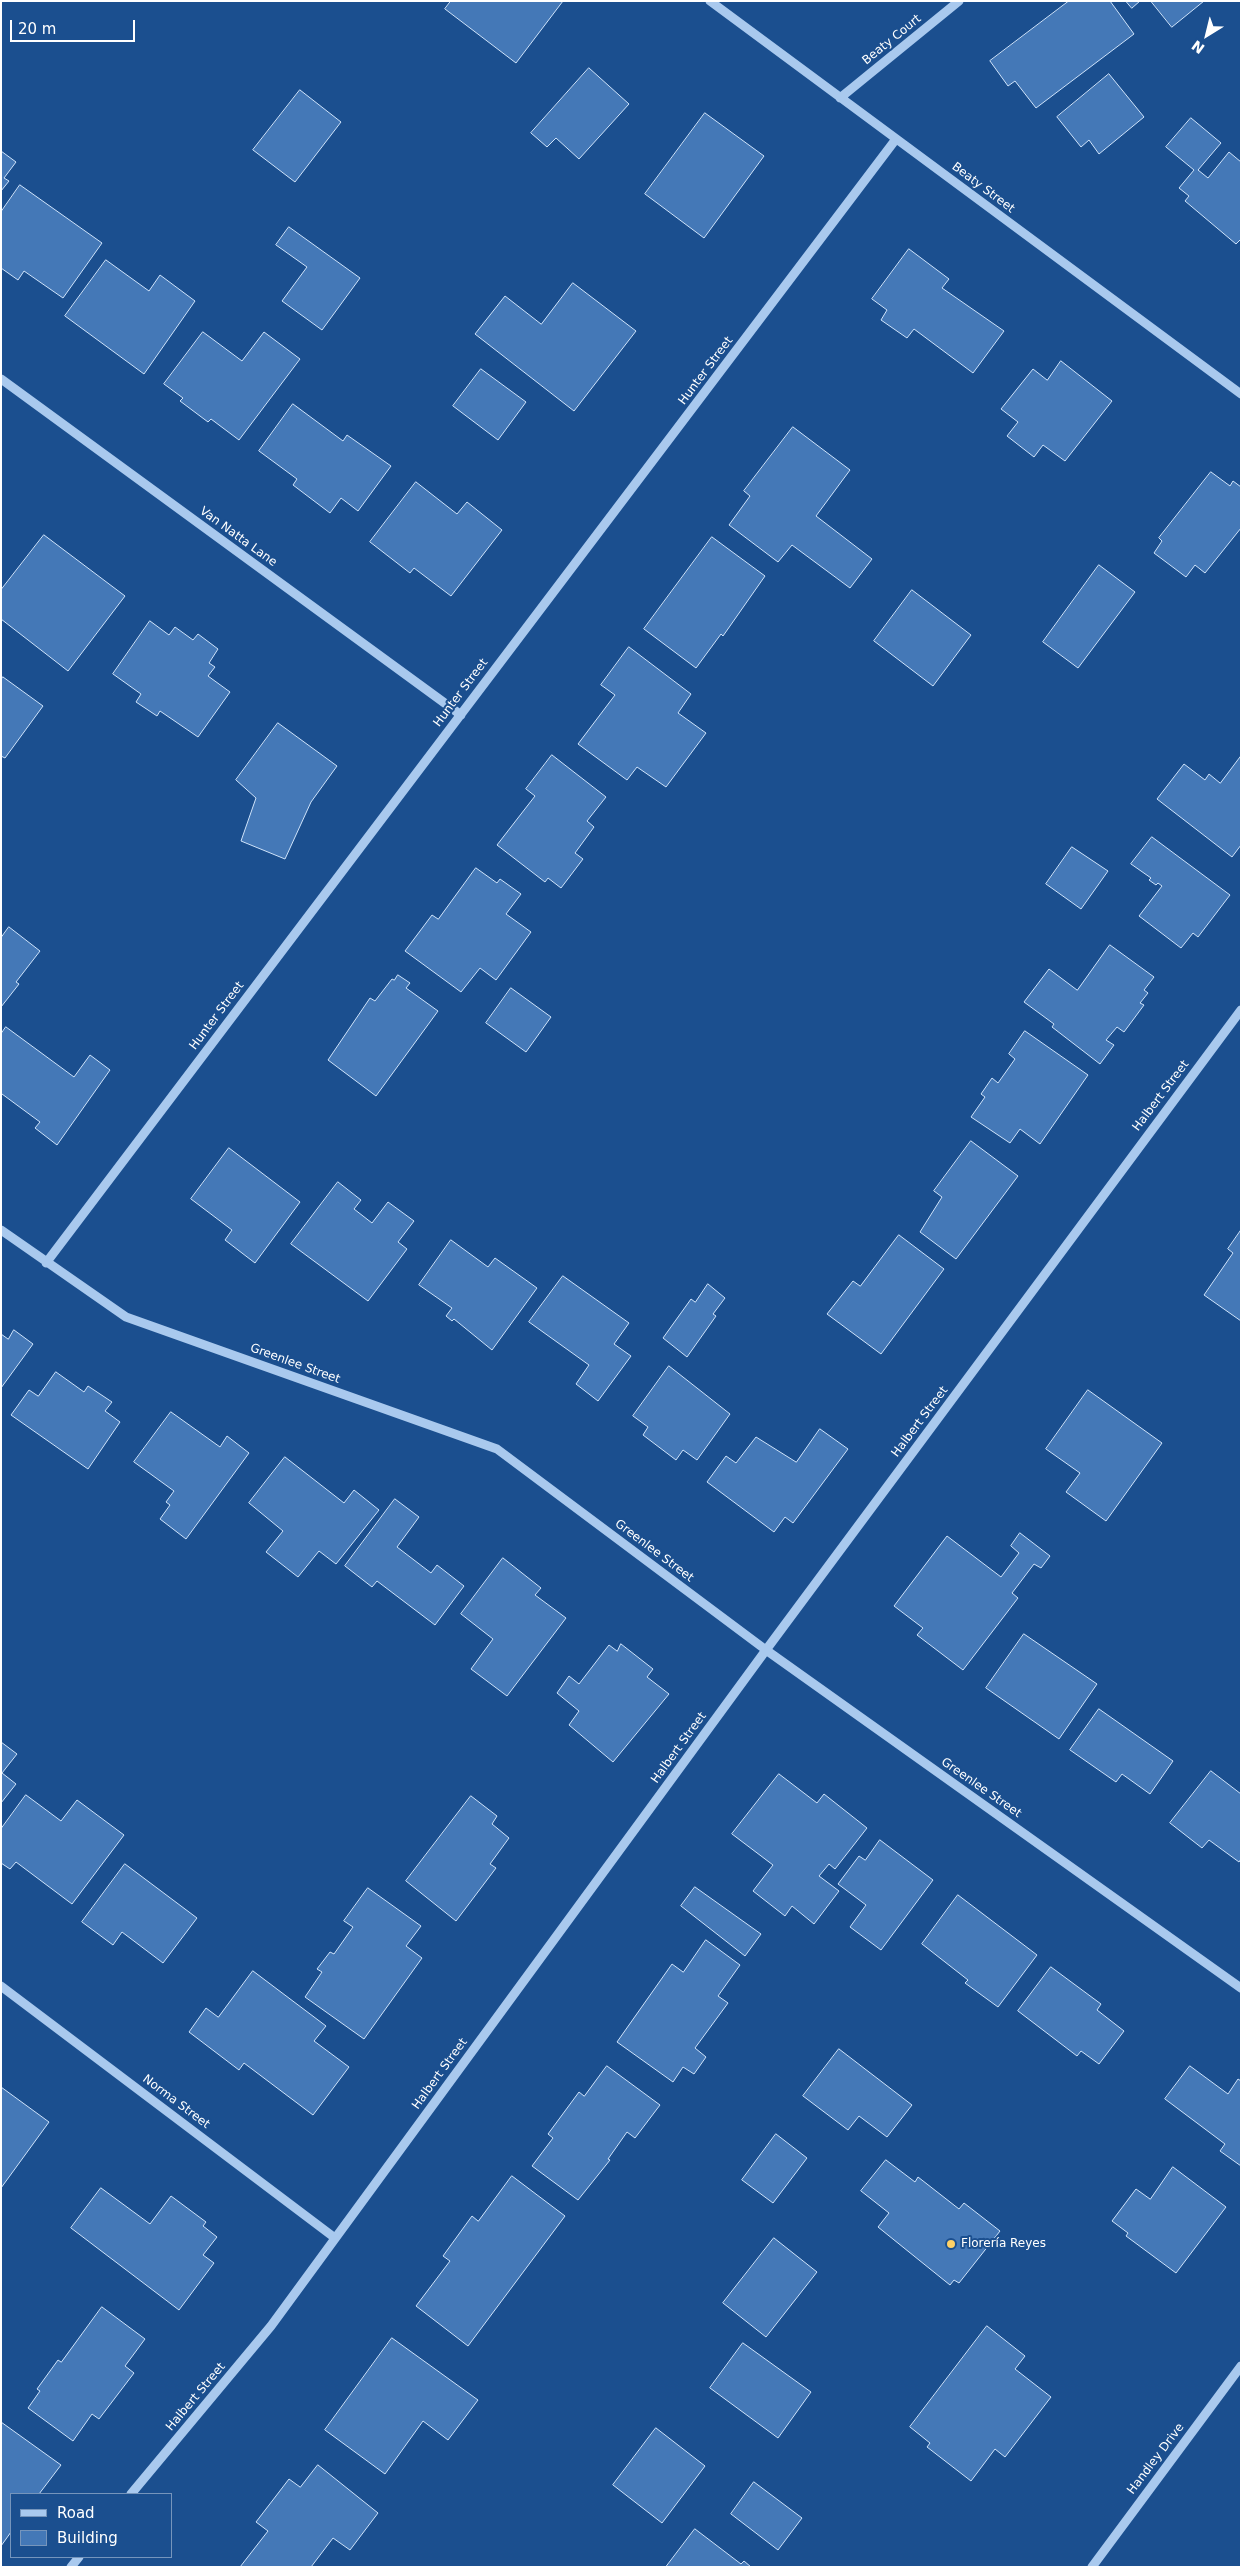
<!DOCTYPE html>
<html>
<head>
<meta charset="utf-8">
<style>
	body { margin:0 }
	#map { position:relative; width:1242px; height:2568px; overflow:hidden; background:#1b4f8f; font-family:"DejaVu Sans",sans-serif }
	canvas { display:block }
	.frame { position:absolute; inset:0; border:2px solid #fff; pointer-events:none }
	.legend { position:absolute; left:10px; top:2493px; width:162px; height:65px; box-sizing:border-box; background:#1b4f8f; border:1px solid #7695bc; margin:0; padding:6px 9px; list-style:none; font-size:15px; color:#fff }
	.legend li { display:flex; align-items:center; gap:10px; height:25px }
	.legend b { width:25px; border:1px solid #7695bc }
	.north { position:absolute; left:1182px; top:10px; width:50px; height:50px; -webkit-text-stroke:4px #1b4f8f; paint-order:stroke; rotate:216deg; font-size:14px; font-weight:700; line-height:20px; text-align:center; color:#fff }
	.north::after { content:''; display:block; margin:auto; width:18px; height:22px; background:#fff; clip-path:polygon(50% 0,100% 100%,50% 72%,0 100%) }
	.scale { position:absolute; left:10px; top:20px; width:125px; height:22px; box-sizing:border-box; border:2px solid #fff; border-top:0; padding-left:6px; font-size:15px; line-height:18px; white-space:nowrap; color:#fff; -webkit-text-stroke:4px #1b4f8f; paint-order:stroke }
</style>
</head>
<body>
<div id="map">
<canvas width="1242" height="2568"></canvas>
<div class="frame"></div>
<ul class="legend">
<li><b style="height:6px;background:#a9c9ee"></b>Road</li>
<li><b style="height:14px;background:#4478b7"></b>Building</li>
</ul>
<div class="north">N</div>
<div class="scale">20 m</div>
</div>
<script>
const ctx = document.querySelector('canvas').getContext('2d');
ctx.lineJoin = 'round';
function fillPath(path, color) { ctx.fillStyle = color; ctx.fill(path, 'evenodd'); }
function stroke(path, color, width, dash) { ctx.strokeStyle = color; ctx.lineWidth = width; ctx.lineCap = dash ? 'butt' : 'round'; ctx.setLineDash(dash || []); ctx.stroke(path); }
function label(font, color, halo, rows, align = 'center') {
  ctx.font = font + ' "DejaVu Sans",sans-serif'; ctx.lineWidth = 4; ctx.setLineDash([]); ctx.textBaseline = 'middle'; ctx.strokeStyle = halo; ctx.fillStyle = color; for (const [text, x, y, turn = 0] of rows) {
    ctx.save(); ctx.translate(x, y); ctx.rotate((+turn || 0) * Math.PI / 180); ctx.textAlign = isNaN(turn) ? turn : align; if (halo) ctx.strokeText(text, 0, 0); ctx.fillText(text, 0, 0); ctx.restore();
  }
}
const building = new Path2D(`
	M451,1H563L516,63L445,9Z
	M1069,1H1110L1134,34L1036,108L1015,81L1008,86L990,61Z
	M1126,1H1140L1132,8Z
	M1151,1H1204L1172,27Z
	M589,68L629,104L579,159L556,138L547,147L531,133Z
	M1109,74L1144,117L1099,154L1089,140L1081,147L1057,117Z
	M300,90L341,122L295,182L253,150Z
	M705,113L764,156L704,238L645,194Z
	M1191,118L1221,143L1198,170L1208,178L1229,152L1241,162V239L1236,244L1185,201L1189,196L1179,188L1194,170L1166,147Z
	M1,151L16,162L4,178L9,181L1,191Z
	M20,185L102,243L63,298L24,271L18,280L1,268V212Z
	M289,227L360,278L322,330L282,301L307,267L276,245Z
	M909,249L949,279L942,288L1004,331L973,373L914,329L907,338L881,320L887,310L872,299Z
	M106,260L149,291L160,275L195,301L144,374L65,316Z
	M573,283L636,331L574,411L475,334L505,296L541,324Z
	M203,332L242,361L264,332L300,359L239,440L211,419L208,422L180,401L183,398L164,384Z
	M1061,361L1112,401L1065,461L1043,445L1034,457L1007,436L1018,422L1001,409L1033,369L1047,380Z
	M481,369L526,402L498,440L453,406Z
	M293,404L343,441L347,435L391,466L358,511L341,498L330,513L293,485L297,479L259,451Z
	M793,427L850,470L816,516L872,559L850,588L792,545L778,562L729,525L750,496L744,491Z
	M1211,472L1230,486L1233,481L1241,487V528L1205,573L1195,565L1186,577L1154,553L1162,541L1159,538Z
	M416,482L457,514L467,502L502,530L451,596L414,568L410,573L370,542Z
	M44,535L125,596L68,671L1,619V590Z
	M712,537L765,576L723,636L721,634L696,668L644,629Z
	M1099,565L1135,592L1078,668L1043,642Z
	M912,590L971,635L933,686L874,641Z
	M150,621L169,635L175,627L193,640L198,634L218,649L209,663L215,667L208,676L230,692L198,737L160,711L157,716L136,702L141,694L113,674Z
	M629,647L691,694L678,713L706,733L666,787L637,767L627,780L578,744L615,695L601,685Z
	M3,677L43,706L5,758L1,756V680Z
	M278,723L337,766L311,802L285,859L241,841L256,798L236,780Z
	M552,755L606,797L587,821L594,827L575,853L583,859L561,888L548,878L545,882L497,845L535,796L526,789Z
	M1241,756V845L1232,857L1157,799L1184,764L1205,780L1209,774L1220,783Z
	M1152,837L1230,895L1198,937L1193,933L1181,948L1139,916L1162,886L1158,883L1156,885L1149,880L1151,878L1131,864Z
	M1072,847L1108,871L1081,909L1046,884Z
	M476,868L497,883L500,879L521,894L506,914L531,932L496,980L480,968L461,992L405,951L432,915L438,919Z
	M9,927L40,951L16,982L19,984L1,1007V938Z
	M1110,945L1154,977L1144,990L1148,993L1140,1003L1144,1005L1124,1032L1117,1027L1106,1040L1114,1045L1100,1064L1052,1027L1054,1024L1024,1002L1049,969L1077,990Z
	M398,975L410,983L406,988L438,1011L376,1096L328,1060L370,998L375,1001L392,979L394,980Z
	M511,988L551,1017L526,1052L486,1023Z
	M6,1027L74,1077L90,1055L110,1070L57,1145L35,1128L40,1122L2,1094L1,1095V1034Z
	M1025,1031L1088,1075L1040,1144L1020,1129L1010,1143L971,1117L985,1097L981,1094L992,1078L998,1083L1015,1059L1009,1054Z
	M971,1141L1018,1176L956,1259L920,1232L942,1197L934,1191Z
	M229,1148L300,1202L255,1263L225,1240L232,1230L191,1199Z
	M338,1182L361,1200L354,1209L372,1223L388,1202L414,1221L398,1242L407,1249L368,1301L291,1244Z
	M1241,1230V1321L1204,1295L1233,1253L1228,1249Z
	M899,1235L944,1269L881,1354L827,1314L853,1281L860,1286Z
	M451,1240L488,1267L495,1258L537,1288L492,1350L454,1319L452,1321L446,1316L452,1308L419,1285Z
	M563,1276L629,1323L614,1344L631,1356L598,1401L576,1384L589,1365L529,1322Z
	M708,1284L725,1298L713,1314L716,1316L687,1357L663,1338L691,1299L695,1302Z
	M14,1330L33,1344L1,1388V1334L8,1339Z
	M669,1366L730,1414L697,1460L683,1450L676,1460L643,1435L648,1427L633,1416Z
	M56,1372L84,1392L88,1386L112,1402L105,1411L120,1422L88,1469L11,1415L29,1390L38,1396Z
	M1088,1390L1162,1443L1106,1521L1066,1492L1080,1473L1046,1449Z
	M171,1412L220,1447L227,1436L249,1453L186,1539L160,1519L170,1505L166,1502L174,1491L134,1462Z
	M820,1429L848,1449L793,1523L785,1517L774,1532L707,1482L726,1456L736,1463L756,1437L796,1462Z
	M285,1457L344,1503L354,1490L379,1510L336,1564L319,1551L298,1577L266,1552L283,1531L249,1503Z
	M395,1499L419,1517L397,1547L431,1573L437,1565L464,1586L435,1625L377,1581L372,1587L345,1566Z
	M1020,1533L1050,1556L1041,1568L1034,1564L1012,1593L1018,1598L963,1670L917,1635L923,1628L894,1606L947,1536L1001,1577L1019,1553L1011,1546Z
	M503,1558L541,1588L535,1595L566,1618L507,1696L471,1669L493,1639L461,1614Z
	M1024,1634L1097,1684L1059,1739L986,1688Z
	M621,1644L653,1669L647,1677L669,1694L613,1762L569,1725L579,1711L557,1693L569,1676L579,1684L609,1645L617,1651Z
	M1099,1709L1173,1761L1150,1794L1122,1774L1116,1782L1070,1750Z
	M1,1742L17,1754L2,1773L16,1784L1,1803Z
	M1211,1771L1241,1794V1859L1239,1862L1209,1840L1202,1848L1170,1823Z
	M779,1774L817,1803L824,1794L867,1828L835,1869L829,1864L819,1876L839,1891L814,1924L792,1906L785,1916L753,1891L773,1865L732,1834Z
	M26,1795L61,1821L77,1800L124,1835L72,1904L16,1862L10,1869L1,1863V1829Z
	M471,1796L497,1816L492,1824L509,1838L490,1864L496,1868L456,1921L406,1881Z
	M880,1840L933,1880L881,1950L850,1927L866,1905L838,1884L859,1856L865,1860Z
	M125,1864L197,1918L163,1963L122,1932L113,1945L82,1922Z
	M695,1887L761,1934L745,1956L681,1906Z
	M368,1888L421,1926L406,1946L422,1958L364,2039L305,1997L322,1972L317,1969L330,1952L334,1954L353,1927L344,1921Z
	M958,1895L1037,1955L998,2007L965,1983L968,1980L922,1944Z
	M706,1940L740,1965L718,1996L728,2003L695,2048L706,2057L694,2074L683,2067L673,2082L617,2042L672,1964L683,1972Z
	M1051,1967L1101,2004L1097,2010L1124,2031L1099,2064L1081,2051L1077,2056L1018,2011Z
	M253,1971L326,2026L314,2041L349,2067L313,2115L244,2063L239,2070L189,2032L206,2008L218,2017Z
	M839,2049L912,2105L887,2137L859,2116L848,2130L803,2096Z
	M607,2066L660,2105L635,2138L627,2132L608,2159L610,2160L578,2200L532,2166L553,2138L548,2134L579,2092L584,2096Z
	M1190,2066L1228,2094L1238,2079L1241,2081V2166L1220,2151L1225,2144L1165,2099Z
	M1,2087L49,2122L1,2188Z
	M776,2134L807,2158L773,2203L742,2180Z
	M886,2160L915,2182L918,2177L959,2209L964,2203L1000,2231L959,2283L954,2280L950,2285L878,2227L889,2213L861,2191Z
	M1173,2167L1226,2207L1176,2273L1126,2236L1128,2233L1112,2221L1136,2189L1150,2199Z
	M512,2176L565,2216L468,2346L416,2306L450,2261L443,2256L472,2216L478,2221Z
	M101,2188L150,2224L171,2196L206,2222L203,2226L217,2237L203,2255L214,2263L179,2310L71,2228Z
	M774,2238L817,2272L766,2337L723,2303Z
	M102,2307L145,2339L125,2366L134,2373L99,2419L92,2414L73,2441L28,2408L40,2391L37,2389L58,2360L61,2362Z
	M987,2326L1025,2356L1015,2369L1051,2397L1005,2457L995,2449L971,2481L927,2447L930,2443L910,2427Z
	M392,2338L478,2400L448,2440L423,2421L385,2474L325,2430Z
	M743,2343L811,2392L778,2438L710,2388Z
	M1,2422L61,2465L39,2494H11V2532L1,2546Z
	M656,2428L705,2466L662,2523L613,2485Z
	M318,2465L378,2513L350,2550L333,2538L311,2567H240L268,2531L256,2522L289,2479L300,2487Z
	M754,2482L802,2518L778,2550L731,2514Z
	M695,2529L741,2564L744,2561L751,2567H666Z`);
fillPath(building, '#4478b7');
stroke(building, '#cfe3fa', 1);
stroke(new Path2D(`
	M710,1L1241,394
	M840,98L959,1
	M1,379L461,715
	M1,1230L126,1317L497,1449L766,1650L1241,1988
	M46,1263L896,139
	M1,1986L335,2238
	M131,2494L271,2326L766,1650L1241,1010
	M71,2567L79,2557
	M1092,2567L1241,2366`), '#a9c9ee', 9);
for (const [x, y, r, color] of [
	[951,2244,5,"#ffd166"]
]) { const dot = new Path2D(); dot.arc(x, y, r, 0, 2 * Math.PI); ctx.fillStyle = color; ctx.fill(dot); stroke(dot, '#1b4f8f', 2); }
label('12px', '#fff', '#1b4f8f', [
	["Beaty Court",892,40,-39],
	["Beaty Street",983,188,37],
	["Hunter Street",706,371,-53],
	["Van Natta Lane",238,537,36],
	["Hunter Street",461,693,-53],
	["Hunter Street",217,1016,-53],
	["Halbert Street",1161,1096,-53],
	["Greenlee Street",295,1364,20],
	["Halbert Street",920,1422,-53],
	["Greenlee Street",654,1551,37],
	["Halbert Street",679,1748,-54],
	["Greenlee Street",981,1788,35],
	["Halbert Street",440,2074,-54],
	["Norma Street",176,2102,37],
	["Halbert Street",196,2397,-50],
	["Handley Drive",1156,2459,-53]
]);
label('12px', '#fff', '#1b4f8f', [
	["Florería Reyes",961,2244]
], 'left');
</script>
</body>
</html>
